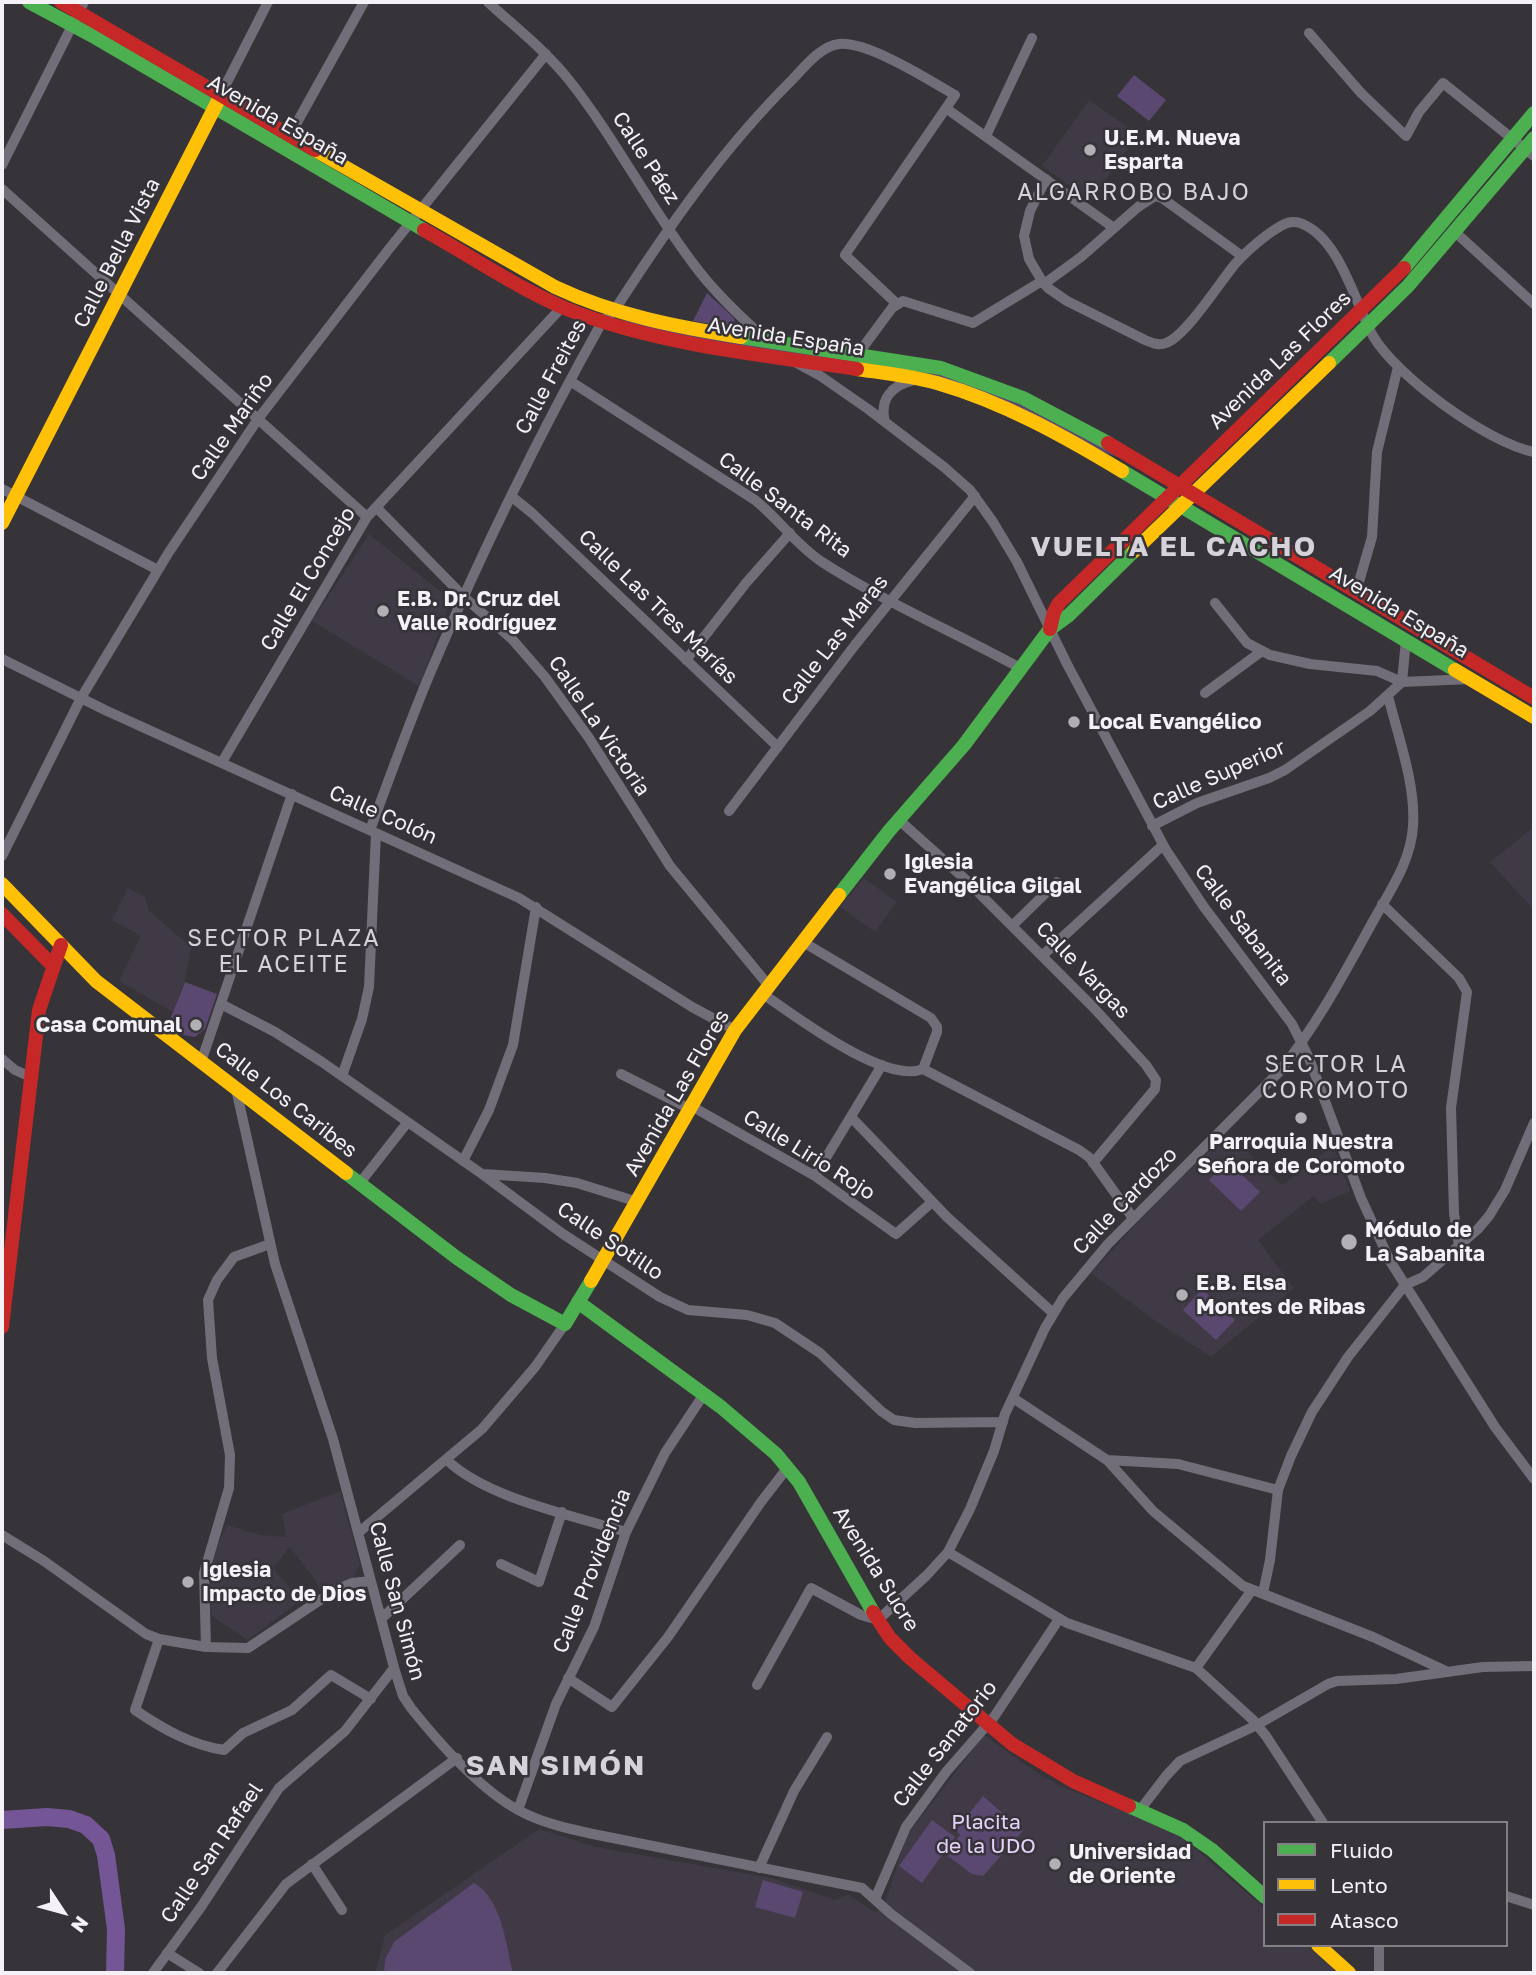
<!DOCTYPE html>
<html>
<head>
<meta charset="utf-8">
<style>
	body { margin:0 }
	#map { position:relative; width:1536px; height:1975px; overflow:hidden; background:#363438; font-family:"Golos Text",sans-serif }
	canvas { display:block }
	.frame { position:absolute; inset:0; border:4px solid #f4f2f6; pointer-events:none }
	.legend { position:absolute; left:1263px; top:1821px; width:245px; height:126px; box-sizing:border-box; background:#363339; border:2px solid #827f85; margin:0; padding:9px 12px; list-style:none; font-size:21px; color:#f4f2f6 }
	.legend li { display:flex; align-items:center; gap:14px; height:35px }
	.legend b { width:35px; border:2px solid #827f85 }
	.north { position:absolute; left:28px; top:1877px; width:70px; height:70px; -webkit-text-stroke:5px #363339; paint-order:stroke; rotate:126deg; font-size:19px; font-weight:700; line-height:28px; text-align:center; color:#f4f2f6 }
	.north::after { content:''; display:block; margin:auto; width:24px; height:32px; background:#f4f2f6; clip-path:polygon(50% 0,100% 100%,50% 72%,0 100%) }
</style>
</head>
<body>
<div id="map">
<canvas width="1536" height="1975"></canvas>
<div class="frame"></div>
<ul class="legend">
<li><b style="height:9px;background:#4caf50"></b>Fluido</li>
<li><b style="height:9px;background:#ffc107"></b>Lento</li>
<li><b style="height:9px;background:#c62828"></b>Atasco</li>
</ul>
<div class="north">N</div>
</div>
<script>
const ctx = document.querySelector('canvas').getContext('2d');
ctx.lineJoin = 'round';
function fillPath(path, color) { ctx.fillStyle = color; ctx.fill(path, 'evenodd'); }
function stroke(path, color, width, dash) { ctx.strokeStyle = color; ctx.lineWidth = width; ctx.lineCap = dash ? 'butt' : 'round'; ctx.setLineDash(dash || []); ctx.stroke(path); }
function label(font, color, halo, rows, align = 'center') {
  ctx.font = font + ' "Golos Text",sans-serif'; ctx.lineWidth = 5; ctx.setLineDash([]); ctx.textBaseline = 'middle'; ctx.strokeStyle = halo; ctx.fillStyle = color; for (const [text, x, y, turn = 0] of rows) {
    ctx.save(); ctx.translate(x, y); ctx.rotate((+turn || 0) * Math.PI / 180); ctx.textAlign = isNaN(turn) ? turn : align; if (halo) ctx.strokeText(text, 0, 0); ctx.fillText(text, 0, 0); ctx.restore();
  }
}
fillPath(new Path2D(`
	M1089,100L1138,134L1091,201L1042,166Z
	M369,534L451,600L419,686L312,621Z
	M1534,827V910L1490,862Z
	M864,878L897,902L875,932L840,907Z
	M128,888L145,897L149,911L191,947L185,980L173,1012L119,981L141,936L112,920Z
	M1228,1133L1282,1185L1333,1145L1350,1191L1320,1204L1314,1196L1258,1240L1294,1288L1211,1357L1157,1322L1091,1273L1166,1192Z
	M340,1491L360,1564L353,1579L321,1592L315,1580L290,1547L273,1568L301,1600L248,1640L212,1616L208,1593L213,1562L218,1544L227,1525L260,1535L286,1537L282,1514Z
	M984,1735L1037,1773L1060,1786L1171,1830L1183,1838L1265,1909V1945H1307L1338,1973H375L385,1935L539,1829L596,1847L771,1878L835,1900L848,1894L876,1913L886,1900L907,1835Z`), '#3f3a45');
fillPath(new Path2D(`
	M1134,75L1166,100L1149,121L1117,96Z
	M707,293L734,318L735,323L733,328L693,321Z
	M623,320L922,369L983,388L1060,422L1120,458L1099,450L981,393L681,337L622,322Z
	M185,982L217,994L205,1029L195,1037L184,1035L169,1022Z
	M1228,1161L1260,1192L1241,1211L1209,1180Z
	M1202,1289L1235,1320L1216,1340L1183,1310Z
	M983,1796L1023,1831L983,1876L972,1874L945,1854L960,1835L956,1830Z
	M932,1820L955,1837L922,1883L899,1866Z
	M763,1880L803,1892L795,1918L755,1907Z
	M474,1883C502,1899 506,1945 513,1973H384L385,1960L394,1942Z`), '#5b4871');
stroke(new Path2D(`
	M2,1820L47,1817L69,1819L86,1825L101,1839L106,1855L116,1929L115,1973`), '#745696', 18);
stroke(new Path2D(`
	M488,2C515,27 546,51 569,80C615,138 648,204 692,262C713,291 740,316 766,340
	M1309,33L1361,93L1406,136L1419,112L1443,83L1534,156
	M221,94L268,2
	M947,109L1114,228
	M290,135L364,2
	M986,136L1032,38
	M2,165L84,2
	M1046,179L1030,211L1024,236L1029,259L1042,281L1048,288L1067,301L1145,340C1152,343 1159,346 1166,343C1186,336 1220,282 1235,264C1245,253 1255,244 1267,235C1277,228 1287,219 1300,223C1340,237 1355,304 1373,336C1397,377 1488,443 1534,452
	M2,189L367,517
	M1455,232L1534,304
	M1044,284L1081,257L1138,207L1155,196L1162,198L1242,256
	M858,354L892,308L903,301L973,323L1042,281
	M795,362L819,375L868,409L944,467L970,490L993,522L1017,562L1067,664L1166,850L1204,907L1292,1024L1309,1058L1361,1198L1390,1261L1495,1427L1534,1479
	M570,381L755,500C779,519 796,545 822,562C884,602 954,632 1020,668
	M885,422C879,399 892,385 914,380
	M2,489L158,570
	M511,496L532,513L778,747
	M376,507L464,597L512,639L545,677L589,738L670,866L769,986
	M1356,592L1372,537L1377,452L1398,367
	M1215,603L1247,643L1270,655L1310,664L1377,671L1402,682L1471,679
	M2,659L107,711L519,898L692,1007L735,1030
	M686,660L746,583L790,533
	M1205,693L1262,651
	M222,762L367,517L562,307
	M729,811L855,645L975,496
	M899,820L965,879L1093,1007L1146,1065L1156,1080L1155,1089L1093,1163
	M1152,826L1197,803L1269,778L1285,770L1370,711L1402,682L1406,640
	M370,830C390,777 409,723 431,671C482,551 539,435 602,322L614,311C667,229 723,148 793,79C805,66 821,46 839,44C868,41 929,80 955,95L845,255L897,304
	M2,856L81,698L169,552L258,419L389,249L546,54
	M1382,904L1459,978L1467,992L1451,1108L1454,1213L1459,1246
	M1013,925L1057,882
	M803,942L931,1018L937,1027V1032L923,1069
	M1043,955L1163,845
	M763,994C794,1015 885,1085 923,1069L1079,1150L1090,1158L1133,1218
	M221,1004L275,1032L322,1062L482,1174L563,1234L660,1297L688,1310L747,1315L775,1323L820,1353L881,1411L894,1420L915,1423L1003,1422
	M2,1059L15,1070L31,1077
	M201,1062L292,794
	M621,1074L692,1110
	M342,1076L362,1019L369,987L376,833
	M236,1089L275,1264L333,1439L395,1671L403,1696L411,1708C439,1743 485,1795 526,1814C547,1824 570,1829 593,1834L862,1888L891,1914L970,1973
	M693,1107L815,1176L896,1234L932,1202
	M851,1117L947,1217L1053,1313
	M463,1161L489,1110L513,1045L536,907
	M483,1174L545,1178L577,1183L638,1202
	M815,1176L882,1065
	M359,1184L407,1123
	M1013,1398L1107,1460L1153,1511L1243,1586L1373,1637L1448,1672
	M447,1460C486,1498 572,1515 626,1532
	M1107,1460L1178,1464L1278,1490
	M358,1533L482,1429L535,1367L565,1324
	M2,1535L44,1561L146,1634L159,1639L206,1647L248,1648L335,1590L352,1583L371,1581
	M948,1552L1067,1623L1196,1668L1253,1720L1266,1736L1323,1823
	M501,1564L539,1582L562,1512
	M1263,1593L1270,1560L1278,1490L1291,1456L1312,1412L1348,1357L1405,1285L1423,1277L1478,1229L1489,1216L1505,1190L1534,1123
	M381,1619L460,1545
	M159,1639L135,1710C163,1729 191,1745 224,1750L243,1733L292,1710L331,1675L371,1699
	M206,1647L204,1573L229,1488L230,1455L212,1358L208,1300L217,1280L234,1257L270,1244
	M1196,1668L1252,1590
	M568,1678L612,1707L668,1637L761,1502L788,1467
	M757,1685L811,1588L861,1615L878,1620L927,1575L948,1552L970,1509L994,1451L1005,1414L1045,1328L1063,1298L1108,1244L1279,1072C1316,1027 1344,974 1372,923C1389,892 1411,862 1413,826C1416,785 1398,736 1388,696
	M518,1810L556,1704L594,1627L626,1532L665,1453L704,1394
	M1140,1810L1166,1776L1180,1761L1257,1725L1328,1684L1337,1681L1396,1679L1483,1667L1534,1666
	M312,1864L342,1910
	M759,1868L794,1791L827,1737
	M1506,1896L1534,1905
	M875,1899L906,1827L946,1772L994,1717L1059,1619
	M1379,1945V1973
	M167,1953L199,1973
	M153,1973L201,1907L279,1788L345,1731L394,1668
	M217,1973L286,1884L457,1758`), '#726e79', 10);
stroke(new Path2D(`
	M29,2L91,35L424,230
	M1404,268L1534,113
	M741,337L941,368L1023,398L1108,443
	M1329,363L1408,286L1534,138
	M1122,471L1455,670
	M839,895L889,831L964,745L1050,629L1069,615L1134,551
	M346,1173L457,1258L511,1295L565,1324L591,1281
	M578,1302L721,1407L776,1454L799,1482L873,1612
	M1129,1806L1183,1830L1212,1850L1265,1897`), '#4caf50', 14);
stroke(new Path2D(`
	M315,150L555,287C614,315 677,327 741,337
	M857,369C884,373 912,376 937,383C1003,402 1064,436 1122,471
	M2,523L219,99
	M1134,551L1329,363
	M1455,670L1534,717
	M2,884L96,981L346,1173
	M591,1281L735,1030L839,895
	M1318,1945L1349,1973`), '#ffc107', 14);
stroke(new Path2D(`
	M61,2L315,150
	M424,230C473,257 527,295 580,314C668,346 764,355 857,369
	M1108,443L1534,698
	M1050,629L1054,612L1059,603L1404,268
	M2,914L53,966
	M2,1327L39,1010L61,945
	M873,1612L890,1638L910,1658L1012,1744L1073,1781L1129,1806`), '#c62828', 14);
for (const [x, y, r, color] of [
	[1090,150,7,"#b2b0b4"],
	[383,611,7,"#b2b0b4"],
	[1074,722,7,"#b2b0b4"],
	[890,874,7,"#b2b0b4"],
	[196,1025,7,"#b2b0b4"],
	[1301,1118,7,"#b2b0b4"],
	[1349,1242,9,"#b2b0b4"],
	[1182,1295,7,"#b2b0b4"],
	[188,1582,7,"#b2b0b4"],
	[1055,1864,7,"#b2b0b4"]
]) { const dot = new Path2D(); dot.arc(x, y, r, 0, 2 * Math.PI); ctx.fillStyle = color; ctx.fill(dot); stroke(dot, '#363339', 2.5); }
label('21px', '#f4f2f6', '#363339', [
	["Avenida España",278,120,30],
	["Calle Páez",646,158,57],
	["Calle Bella Vista",117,253,-63],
	["Avenida España",786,337,9],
	["Avenida Las Flores",1280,360,-44],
	["Calle Freites",551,377,-62],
	["Calle Mariño",232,427,-55],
	["Calle Santa Rita",785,505,37],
	["Calle El Concejo",308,579,-59],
	["Calle Las Tres Marías",658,607,44],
	["Avenida España",1399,612,31],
	["Calle Las Maras",835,640,-52],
	["Calle La Victoria",599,726,56],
	["Calle Superior",1219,775,-24],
	["Calle Colón",383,815,24],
	["Calle Sabanita",1243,925,53],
	["Calle Vargas",1083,970,46],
	["Avenida Las Flores",677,1093,-60],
	["Calle Los Caribes",286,1100,38],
	["Calle Lirio Rojo",809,1155,32],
	["Calle Cardozo",1125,1201,-46],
	["Calle Sotillo",610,1241,34],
	["Avenida Sucre",876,1569,58],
	["Calle Providencia",592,1571,-68],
	["Calle San Simón",397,1601,75],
	["Calle Sanatorio",945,1744,-52],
	["Calle San Rafael",212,1853,-56]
]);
label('bold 21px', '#f4f2f6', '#363339', [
	["U.E.M. Nueva",1104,138],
	["Esparta",1104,162],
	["E.B. Dr. Cruz del",397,599],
	["Valle Rodríguez",397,623],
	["Local Evangélico",1088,722],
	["Iglesia",904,862],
	["Evangélica Gilgal",904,886],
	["Casa Comunal",182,1025,"right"],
	["Parroquia Nuestra",1301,1142,"center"],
	["Señora de Coromoto",1301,1166,"center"],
	["Módulo de",1365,1230],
	["La Sabanita",1365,1254],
	["E.B. Elsa",1196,1283],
	["Montes de Ribas",1196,1307],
	["Iglesia",202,1570],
	["Impacto de Dios",202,1594],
	["Universidad",1069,1852],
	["de Oriente",1069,1876]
], 'left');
label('21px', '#e5d3fb', '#363339', [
	["Placita",986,1822],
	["de la UDO",986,1846]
]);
ctx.letterSpacing = '2px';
label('23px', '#d5d2da', '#363339', [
	["ALGARROBO BAJO",1134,193],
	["SECTOR PLAZA",284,939],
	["EL ACEITE",284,965],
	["SECTOR LA",1336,1065],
	["COROMOTO",1336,1091]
]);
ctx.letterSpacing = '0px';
ctx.letterSpacing = '2px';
label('bold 28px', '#d5d2da', '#363339', [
	["VUELTA EL CACHO",1174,547],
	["SAN SIMÓN",556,1766]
]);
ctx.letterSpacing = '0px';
</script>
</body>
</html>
